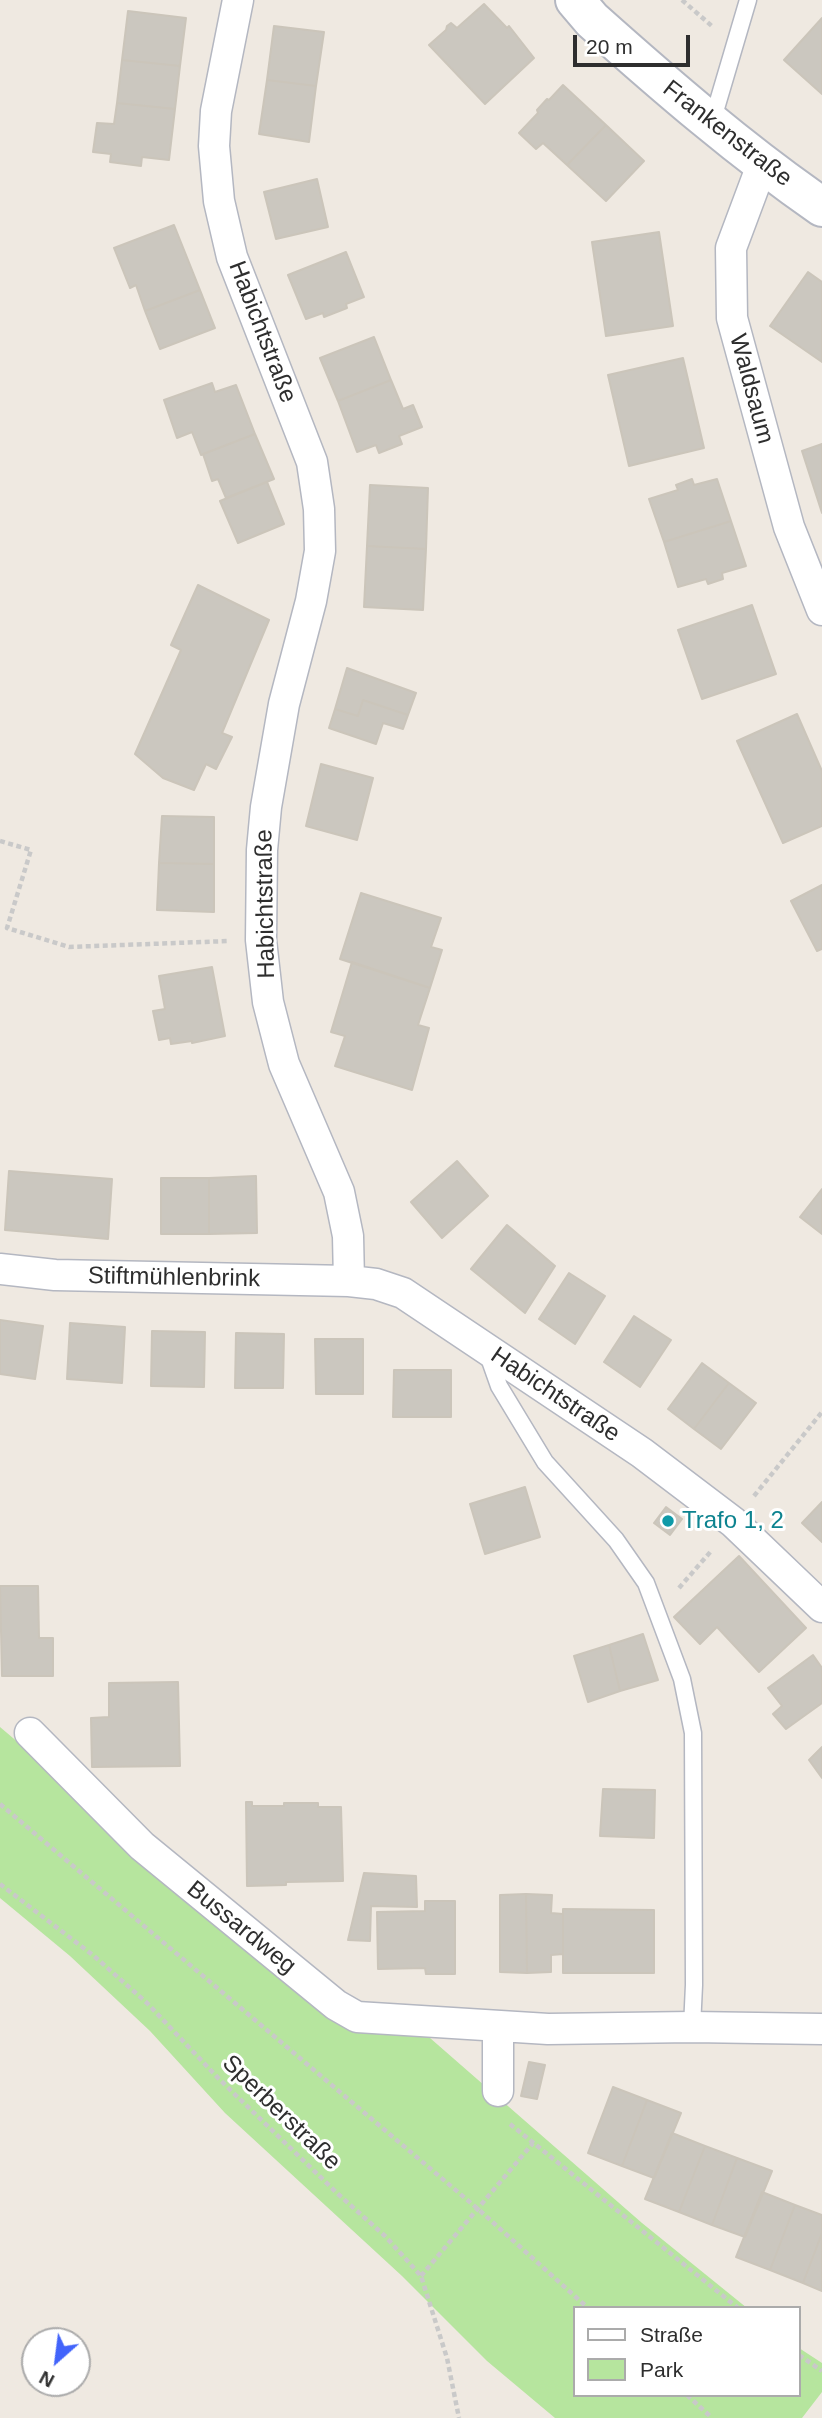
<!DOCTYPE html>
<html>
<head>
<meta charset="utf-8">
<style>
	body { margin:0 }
	#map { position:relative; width:822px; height:2418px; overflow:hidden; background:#efe9e1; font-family:Helvetica,sans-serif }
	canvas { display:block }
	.legend { position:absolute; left:573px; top:2306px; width:228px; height:91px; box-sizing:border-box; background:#fff; border:2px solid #ababab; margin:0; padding:9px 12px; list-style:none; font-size:21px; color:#2e2e2e }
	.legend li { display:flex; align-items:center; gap:14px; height:35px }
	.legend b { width:35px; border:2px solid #ababab }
	.north { position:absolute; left:21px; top:2327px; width:70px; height:70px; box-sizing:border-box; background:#fff; border:2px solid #ababab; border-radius:50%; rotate:208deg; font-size:19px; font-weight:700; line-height:28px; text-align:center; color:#2e2e2e }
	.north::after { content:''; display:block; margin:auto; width:24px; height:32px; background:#4264fb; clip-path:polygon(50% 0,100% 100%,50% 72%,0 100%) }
	.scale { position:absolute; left:573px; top:35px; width:117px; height:32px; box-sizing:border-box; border:4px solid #2e2e2e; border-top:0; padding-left:9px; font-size:21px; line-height:24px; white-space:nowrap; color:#2e2e2e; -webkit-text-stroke:5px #fff; paint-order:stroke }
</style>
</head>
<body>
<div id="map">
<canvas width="822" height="2418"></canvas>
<ul class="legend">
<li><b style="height:9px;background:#fff"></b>Straße</li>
<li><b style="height:19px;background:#b6e59e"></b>Park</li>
</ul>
<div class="north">N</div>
<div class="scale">20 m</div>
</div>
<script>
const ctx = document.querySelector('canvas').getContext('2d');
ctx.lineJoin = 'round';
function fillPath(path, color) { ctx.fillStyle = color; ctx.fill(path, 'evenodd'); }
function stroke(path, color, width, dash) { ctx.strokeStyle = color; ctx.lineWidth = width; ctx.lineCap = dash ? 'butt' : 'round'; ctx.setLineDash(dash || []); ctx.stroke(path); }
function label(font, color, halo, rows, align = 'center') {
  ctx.font = font + ' Helvetica,sans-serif'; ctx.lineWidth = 6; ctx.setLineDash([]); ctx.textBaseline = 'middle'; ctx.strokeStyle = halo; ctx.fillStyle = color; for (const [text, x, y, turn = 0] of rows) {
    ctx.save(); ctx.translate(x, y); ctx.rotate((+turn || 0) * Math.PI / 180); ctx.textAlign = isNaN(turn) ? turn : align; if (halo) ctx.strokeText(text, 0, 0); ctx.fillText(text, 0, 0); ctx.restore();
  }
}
fillPath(new Path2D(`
	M0,1727L356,2029L422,2031L642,2223L747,2308H575V2395H799V2348L822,2363V2392L802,2418H555L487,2361L402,2276L225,2113L150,2031L70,1956L0,1898Z`), '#b6e59e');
const building = new Path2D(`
	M484,4L507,28L509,26L534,58L485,104L429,45L446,30L447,26L451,23L457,28Z
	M128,11L186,18L180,66L122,60Z
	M822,18V94L784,60Z
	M274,26L324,32L316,86L267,80Z
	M122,60L180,66L175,109L117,103Z
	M267,80L316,86L309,142L259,134Z
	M563,85L606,125L567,165L543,143L536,149L519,133L538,113L537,110L547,99L549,100Z
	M117,103L175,109L169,160L142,157L141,166L110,162L111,154L93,152L97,123L114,124Z
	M606,125L644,161L606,201L567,165Z
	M317,179L328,227L276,239L264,192Z
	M174,225L200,290L145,311L136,285L130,288L114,248Z
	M659,232L673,326L606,336L592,242Z
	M346,252L364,297L346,304L347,308L324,317L323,313L306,319L288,275Z
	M808,272L822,282V362L770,326Z
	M200,290L215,328L160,349L145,311Z
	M374,337L391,380L338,401L320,358Z
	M683,358L704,448L629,466L608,375Z
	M391,380L403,409L413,405L422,427L399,436L402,444L379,453L376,445L357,452L338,401Z
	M212,383L215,392L236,385L255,434L201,455L192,432L177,438L164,400Z
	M255,434L274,479L226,498L218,479L212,481L203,454Z
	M822,444V513L802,451Z
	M692,479L694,485L717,479L731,521L664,542L649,499L678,490L676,485Z
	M267,482L284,524L238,543L220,501Z
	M370,485L428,488L426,549L367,546Z
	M731,521L746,566L722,573L723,579L708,584L706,579L678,587L664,542Z
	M367,546L426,549L423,610L364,607Z
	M198,585L269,620L222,733L232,737L216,769L206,764L194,790L163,778L135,754L181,650L171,645Z
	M752,605L776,674L702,699L678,630Z
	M347,668L416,693L408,715L363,700L358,716L335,709Z
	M363,700L408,715L403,729L383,723L376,744L329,728L335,709L358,716Z
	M797,714L822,771V826L783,843L737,741Z
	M321,764L373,778L357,840L306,826Z
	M162,816L214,817V864L159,863Z
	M159,863L214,864V912L157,910Z
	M822,885V949L817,951L791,901Z
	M361,893L441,918L431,947L442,950L430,988L340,959Z
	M352,962L430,988L418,1025L429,1028L412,1090L335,1066L345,1036L331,1032Z
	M212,967L225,1036L192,1043V1041L171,1044L170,1038L159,1040L153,1011L165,1009L159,976Z
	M457,1161L488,1196L442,1238L411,1202Z
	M9,1171L112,1179L108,1239L5,1230Z
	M256,1176L257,1233L209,1234V1178Z
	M161,1178H209V1234H161Z
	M822,1189V1234L800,1217Z
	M507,1225L555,1266L525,1313L471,1269Z
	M569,1273L605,1296L575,1344L539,1319Z
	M634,1316L671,1340L640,1387L604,1362Z
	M0,1320L43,1326L35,1379L0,1374Z
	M70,1323L125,1327L122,1383L67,1379Z
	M152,1331L205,1332L204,1387L151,1386Z
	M236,1333L284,1334L283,1388H235Z
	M315,1339H363V1394H316Z
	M702,1363L729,1383L694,1429L668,1409Z
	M394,1370H451V1417H393Z
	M729,1383L756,1403L721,1449L694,1429Z
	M525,1487L540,1537L485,1554L470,1504Z
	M822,1502V1542L802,1523Z
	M666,1507L682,1519L670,1535L654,1523Z
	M739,1556L806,1628L759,1672L717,1627L700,1644L674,1617Z
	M0,1586H38L39,1638H53V1676H2Z
	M643,1634L658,1680L620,1691L609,1645Z
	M609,1645L620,1691L588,1702L574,1656Z
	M813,1655L822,1668V1703L786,1729L773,1714L782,1706L768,1688Z
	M178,1682L180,1766L92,1767L91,1718L109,1717V1683Z
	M822,1747V1778L809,1760Z
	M603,1789L655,1790L654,1838L600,1836Z
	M246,1802H252V1806H284V1803H318V1807H341L343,1881L286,1882V1885L247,1886Z
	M364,1873L416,1876L417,1907L371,1906L370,1941L348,1940Z
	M526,1894L552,1895L551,1913L563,1914V1954L551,1955V1972L527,1973Z
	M526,1894L527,1973L500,1972V1895Z
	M425,1901H455V1974H426L425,1968L378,1969L377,1912L425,1911Z
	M563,1909L654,1910V1973H563Z
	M529,2062L545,2065L537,2099L521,2096Z
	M613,2087L647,2100L622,2166L588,2153Z
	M647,2100L681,2113L654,2178L622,2166Z
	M672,2133L705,2146L679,2212L645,2199Z
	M705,2146L737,2158L712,2225L679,2212Z
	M737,2158L772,2171L745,2237L712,2225Z
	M762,2192L795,2205L770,2270L736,2257Z
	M795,2205L822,2215V2233L803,2283L770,2270Z
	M822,2233V2291L803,2283Z`);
fillPath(building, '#cbc7bf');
stroke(building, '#cbc5ba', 2);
const service = new Path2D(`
	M712,122L748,0
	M487,1352L499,1386L545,1462L616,1540L646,1583L682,1679L693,1733L694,1985L692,2027`);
const minor = new Path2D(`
	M238,0L216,111L214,146L219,201L232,257L312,462L319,509L320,551L311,601L284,704L266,807L262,850L261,940L268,1002L284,1064L339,1192L348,1236L349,1281
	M762,165L731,248L732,318L789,527L822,610
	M0,1269L55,1275L349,1281L376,1284L403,1293L642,1453L733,1522L822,1607
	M30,1733L142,1846L336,2005L357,2017L548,2029L692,2027L822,2029
	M498,2026V2091`);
const secondary = new Path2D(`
	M575,0L592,20C666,86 740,150 822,207`);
stroke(service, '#b4b7c1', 19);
stroke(minor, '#b4b7c1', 33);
stroke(secondary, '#b4b7c1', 42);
stroke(new Path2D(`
	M682,0L713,27
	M0,841L31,850L7,928L69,947L229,941
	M754,1496L822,1412
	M679,1588L712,1550
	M0,1804L478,2209L588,2308
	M0,1884L94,1956L147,2003L219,2079L338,2194L385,2236L421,2276L447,2358L459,2418
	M510,2124L738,2308
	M421,2276L533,2143
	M799,2355L822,2371
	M687,2395L712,2418`), '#c9c9c9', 4.5, [5, 3.5]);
stroke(service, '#fff', 16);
stroke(minor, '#fff', 30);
stroke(secondary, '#fff', 38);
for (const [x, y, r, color] of [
	[668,1521,7,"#0f9aa8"]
]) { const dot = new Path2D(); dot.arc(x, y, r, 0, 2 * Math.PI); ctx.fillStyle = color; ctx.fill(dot); stroke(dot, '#fff', 2.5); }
label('24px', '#2e2e2e', '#fff', [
	["Frankenstraße",727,134,38],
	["Habichtstraße",262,332,69],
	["Waldsaum",751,389,75],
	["Habichtstraße",266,904,-91],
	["Stiftmühlenbrink",174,1278,1],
	["Habichtstraße",555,1395,34],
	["Bussardweg",241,1928,39],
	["Sperberstraße",281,2113,44]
]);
label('24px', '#0d838f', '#fff', [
	["Trafo 1, 2",682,1521]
], 'left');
</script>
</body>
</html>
